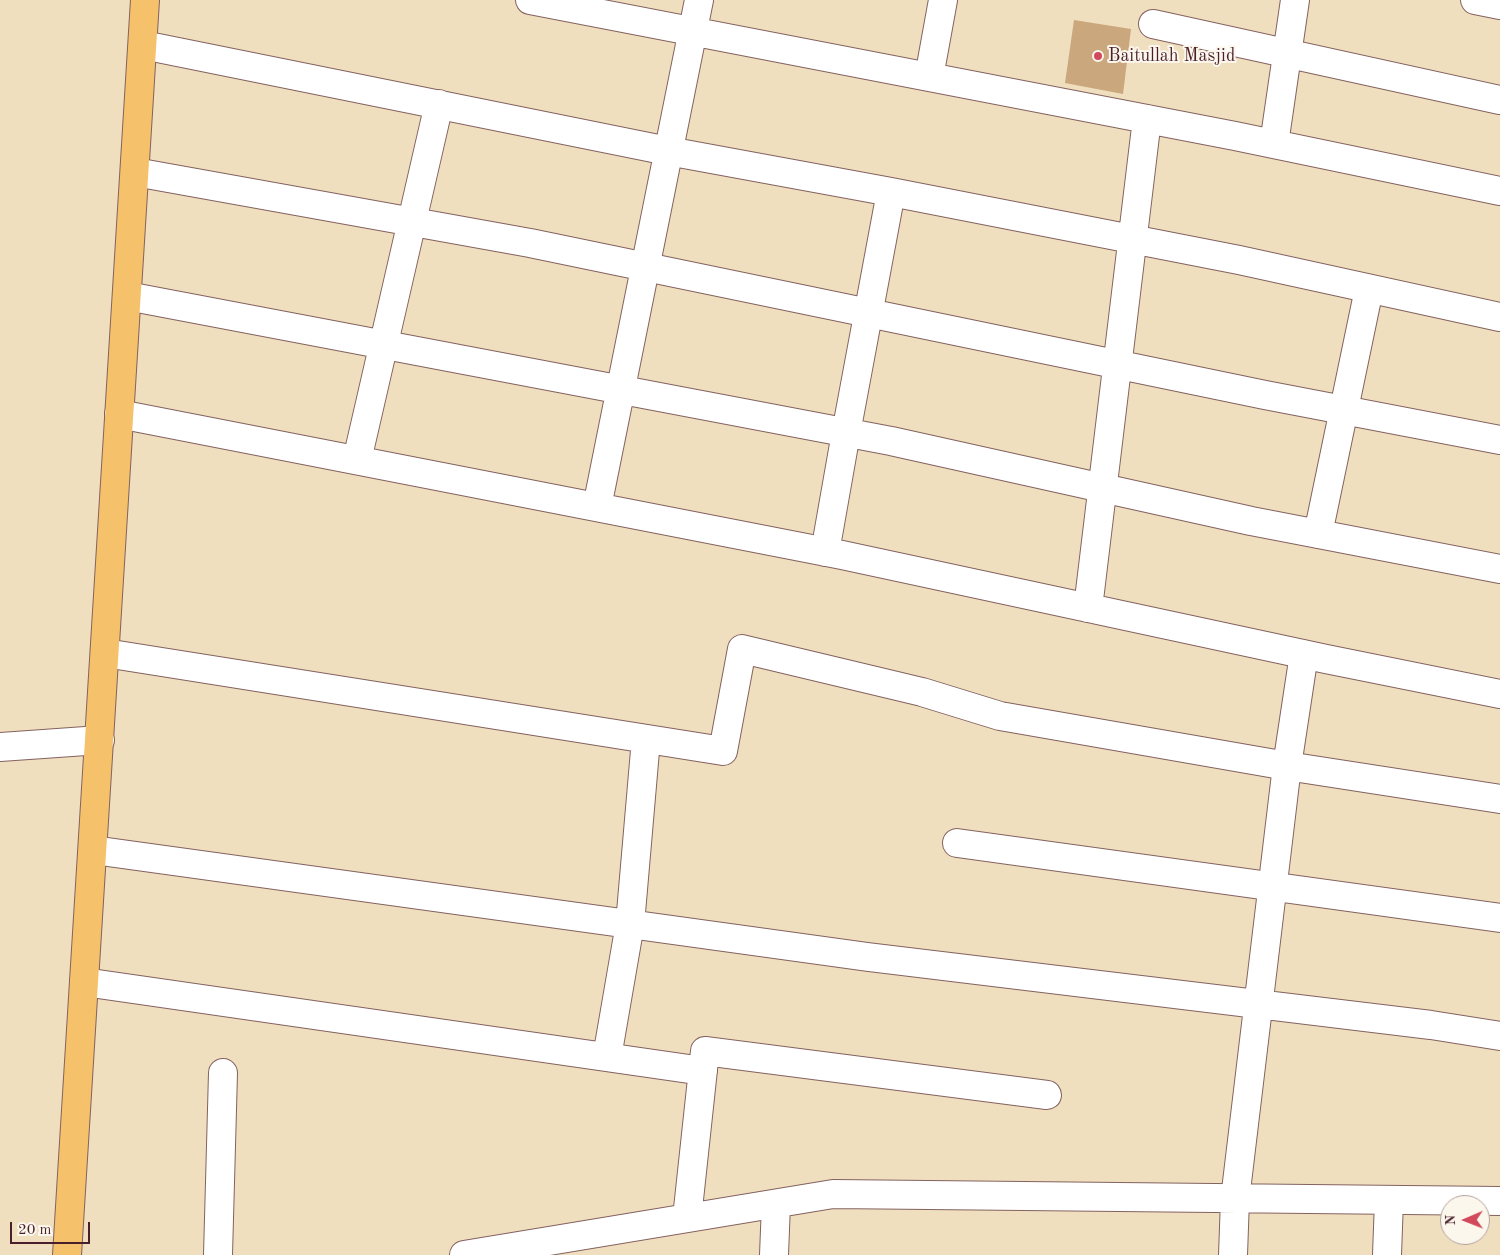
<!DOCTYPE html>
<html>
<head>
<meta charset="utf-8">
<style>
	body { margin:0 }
	#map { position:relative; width:1500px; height:1255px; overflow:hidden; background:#efdfbf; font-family:"Old Standard TT",serif }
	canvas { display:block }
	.north { position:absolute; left:1440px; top:1195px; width:50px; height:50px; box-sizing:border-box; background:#fbf7ec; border:1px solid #b4a19f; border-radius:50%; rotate:269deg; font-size:14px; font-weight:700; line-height:20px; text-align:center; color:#4a1f2b }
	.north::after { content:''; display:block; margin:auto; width:18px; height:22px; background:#d1495b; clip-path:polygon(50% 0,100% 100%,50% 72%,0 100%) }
	.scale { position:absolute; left:10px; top:1222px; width:80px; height:22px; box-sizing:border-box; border:2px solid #4a1f2b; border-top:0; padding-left:6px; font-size:15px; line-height:18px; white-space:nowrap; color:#4a1f2b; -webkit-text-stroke:4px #fbf7ec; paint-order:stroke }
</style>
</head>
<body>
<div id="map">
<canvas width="1500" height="1255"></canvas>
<div class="north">N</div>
<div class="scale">20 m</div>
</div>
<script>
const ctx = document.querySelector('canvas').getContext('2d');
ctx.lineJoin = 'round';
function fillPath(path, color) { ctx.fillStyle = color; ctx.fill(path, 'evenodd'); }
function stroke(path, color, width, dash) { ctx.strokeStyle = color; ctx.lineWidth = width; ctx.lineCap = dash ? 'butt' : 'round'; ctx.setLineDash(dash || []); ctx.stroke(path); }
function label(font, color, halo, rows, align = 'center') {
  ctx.font = font + ' "Old Standard TT",serif'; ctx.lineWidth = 4; ctx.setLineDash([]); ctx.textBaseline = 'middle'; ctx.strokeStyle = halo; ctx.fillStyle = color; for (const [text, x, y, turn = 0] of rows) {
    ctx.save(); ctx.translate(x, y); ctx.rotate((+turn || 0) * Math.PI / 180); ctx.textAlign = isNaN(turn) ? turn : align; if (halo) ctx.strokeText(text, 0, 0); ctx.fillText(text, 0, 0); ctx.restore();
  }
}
fillPath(new Path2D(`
	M1074,20L1131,29L1123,94L1065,83Z`), '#caa77d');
const minor = new Path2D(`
	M530,0L1235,136L1500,191
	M1475,0L1500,5
	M1153,24L1500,100
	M143,45L668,151L891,192L1239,260L1500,317
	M929,77L943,0
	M1274,144L1295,0
	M135,172L530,243L1265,395L1500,440
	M127,296L891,441L1251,521L1500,569
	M119,414L842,555L1326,659L1500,694
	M357,460L439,104
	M597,507L699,0
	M1318,534L1369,289
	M825,552L846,433L891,192
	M1088,608L1147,119
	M105,653L723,751L742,649L922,692L1000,716L1287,766L1500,799
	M0,747L100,740
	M957,843L1500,918
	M93,850L868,957L1431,1025L1500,1036
	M84,982L703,1071
	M607,1057L630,924L646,739
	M687,1218L705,1051L1047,1095
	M218,1255L223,1073
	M464,1255L833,1194L1500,1201
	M774,1255L776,1204
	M1233,1255L1235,1199L1287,766L1304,654
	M1387,1255L1389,1200`);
const major = new Path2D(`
	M67,1255L145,0`);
stroke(minor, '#84625f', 30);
stroke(major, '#84625f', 30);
stroke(minor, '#fff', 28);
stroke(major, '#f6c16b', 28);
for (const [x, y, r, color] of [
	[1098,56,5,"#d1495b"]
]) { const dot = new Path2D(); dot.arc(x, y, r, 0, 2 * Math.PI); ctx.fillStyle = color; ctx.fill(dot); stroke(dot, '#fbf7ec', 2); }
label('18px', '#4a1f2b', '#fbf7ec', [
	["Baitullah Masjid",1108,56]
], 'left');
</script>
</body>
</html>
